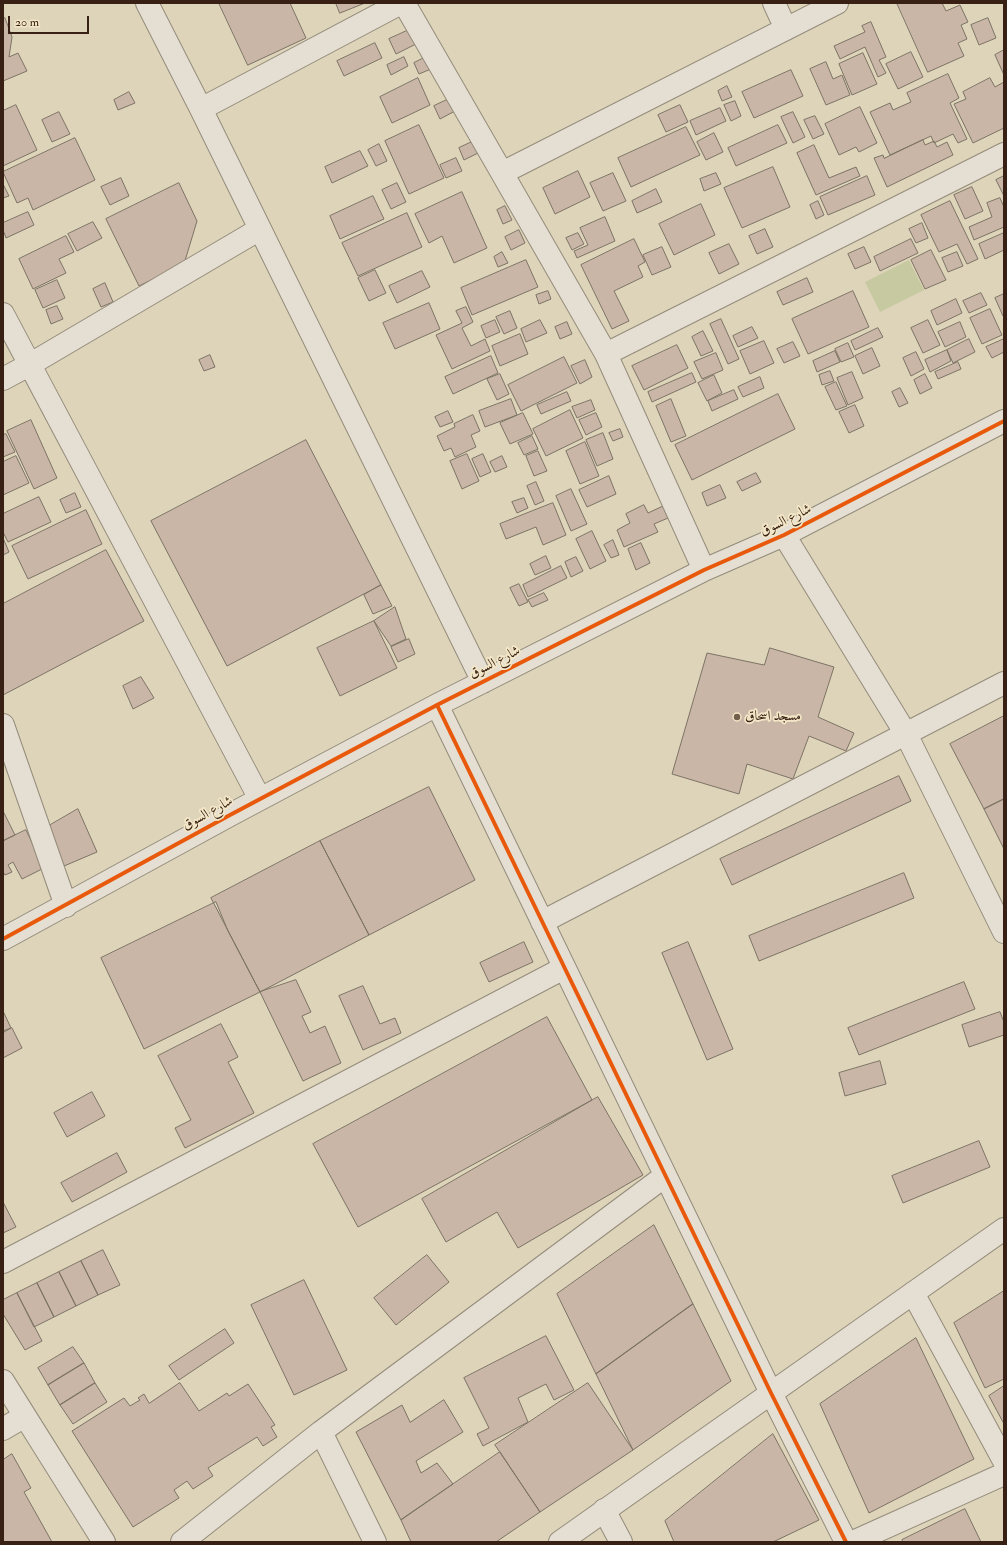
<!DOCTYPE html>
<html>
<head>
<meta charset="utf-8">
<style>
	body { margin:0 }
	#map { position:relative; width:1007px; height:1545px; overflow:hidden; background:#ded4b9; font-family:"IM FELL Double Pica",serif }
	canvas { display:block }
	.frame { position:absolute; inset:0; border:4px solid #382014; pointer-events:none }
	.scale { position:absolute; left:8px; top:16px; width:81px; height:18px; box-sizing:border-box; border:2px solid #382014; border-top:0; padding-left:5px; font-size:12px; line-height:14px; white-space:nowrap; color:#382014; -webkit-text-stroke:3px #f3e7c8; paint-order:stroke }
</style>
</head>
<body>
<div id="map">
<canvas width="1007" height="1545"></canvas>
<div class="frame"></div>
<div class="scale">20 m</div>
</div>
<script>
const ctx = document.querySelector('canvas').getContext('2d');
ctx.lineJoin = 'round';
function fillPath(path, color) { ctx.fillStyle = color; ctx.fill(path, 'evenodd'); }
function stroke(path, color, width, dash) { ctx.strokeStyle = color; ctx.lineWidth = width; ctx.lineCap = dash ? 'butt' : 'round'; ctx.setLineDash(dash || []); ctx.stroke(path); }
function label(font, color, halo, rows, align = 'center') {
  ctx.font = font + ' "IM FELL Double Pica",Amiri,serif'; ctx.lineWidth = 3.5; ctx.setLineDash([]); ctx.textBaseline = 'middle'; ctx.strokeStyle = halo; ctx.fillStyle = color; for (const [text, x, y, turn = 0] of rows) {
    ctx.save(); ctx.translate(x, y); ctx.rotate((+turn || 0) * Math.PI / 180); ctx.textAlign = isNaN(turn) ? turn : align; if (halo) ctx.strokeText(text, 0, 0); ctx.fillText(text, 0, 0); ctx.restore();
  }
}
fillPath(new Path2D(`
	M909,260L924,290L880,312L865,282Z`), '#c7c9a0');
const building = new Path2D(`
	M219,3H290L306,38L248,65Z
	M336,3H365L340,13Z
	M897,3H942L946,11L960,5L968,22L961,25L967,39L958,43L964,56L928,72Z
	M5,18L12,37L9,57L18,53L27,71L3,81V19Z
	M988,18L996,38L979,45L971,25Z
	M871,22L886,57L879,60L886,73L878,77L865,47L840,59L834,46L865,32L862,26Z
	M411,29L418,43L396,54L389,39Z
	M375,43L382,58L344,76L337,61Z
	M1004,50V75L995,55Z
	M911,52L923,77L898,89L886,64Z
	M863,53L877,84L852,95L839,64Z
	M404,57L408,66L391,75L387,65Z
	M426,57L431,69L419,74L414,63Z
	M826,62L833,79L842,75L850,95L826,105L810,69Z
	M791,70L803,96L754,118L742,92Z
	M948,74L959,98L950,103L967,139L958,143L953,134L934,143L931,136L890,155L870,112L890,103L893,110L911,102L907,93Z
	M418,78L430,105L392,123L380,97Z
	M990,78L995,87L1004,82V128L973,143L954,104L966,99L963,92Z
	M727,86L732,97L722,101L718,91Z
	M129,92L135,103L118,110L114,100Z
	M449,99L455,111L440,119L434,106Z
	M735,101L741,116L731,121L724,105Z
	M16,105L37,150L3,166V111Z
	M680,105L688,122L666,132L658,115Z
	M860,107L877,143L859,152L856,147L839,155L825,124Z
	M720,108L726,121L696,135L690,121Z
	M59,112L70,134L52,142L42,120Z
	M793,112L805,137L793,143L781,117Z
	M815,116L824,134L813,139L804,120Z
	M419,125L444,178L409,194L385,141Z
	M778,125L787,143L736,166L728,148Z
	M686,127L700,155L631,187L618,158Z
	M714,133L723,152L706,160L697,142Z
	M75,138L95,180L33,210L28,198L17,203L3,172Z
	M923,140L925,145L934,141L937,147L947,142L953,155L887,187L874,158L883,155L884,158Z
	M474,141L480,152L464,160L459,148Z
	M379,144L387,161L376,166L368,150Z
	M814,145L829,178L856,167L860,176L816,195L797,153Z
	M360,151L368,166L332,183L325,167Z
	M456,158L462,171L446,178L440,165Z
	M773,167L790,207L742,228L724,188Z
	M578,171L590,197L555,214L543,188Z
	M613,173L626,201L603,211L590,183Z
	M716,173L721,184L704,191L700,179Z
	M867,176L875,195L828,215L820,197Z
	M1004,176V196L996,180Z
	M121,178L129,196L110,205L101,187Z
	M179,183L197,221L184,264L139,286L106,219Z
	M397,183L406,202L391,209L382,190Z
	M3,184L9,196L3,198Z
	M972,187L983,211L965,219L954,195Z
	M656,189L662,202L637,213L632,201Z
	M462,192L487,248L454,263L442,236L429,243L415,214Z
	M373,196L384,219L340,239L330,216Z
	M1000,198L1004,207V227L974,240L969,227L992,217L987,203Z
	M818,201L824,215L816,219L810,205Z
	M950,201L978,259L967,264L957,244L939,252L921,215Z
	M701,204L715,235L674,255L659,224Z
	M505,206L512,220L503,224L497,210Z
	M28,212L34,225L6,238L3,230V223Z
	M407,213L422,247L358,276L342,243Z
	M605,217L615,241L577,258L574,251L588,245L580,228Z
	M93,222L102,238L77,251L68,234Z
	M922,223L928,238L916,243L909,229Z
	M765,229L773,247L757,254L749,236Z
	M519,230L525,243L511,250L505,237Z
	M578,233L584,244L572,250L566,238Z
	M1004,233V250L985,259L979,244Z
	M66,236L74,252L59,259L66,273L33,289L19,259Z
	M634,239L645,262L638,266L643,277L614,291L629,321L612,329L581,265Z
	M911,239L918,253L880,271L874,257Z
	M729,244L739,264L719,274L709,253Z
	M662,247L671,267L652,275L643,255Z
	M864,247L871,262L855,269L848,254Z
	M931,250L946,280L925,289L911,260Z
	M502,252L508,263L498,267L494,257Z
	M957,252L963,266L948,272L942,258Z
	M526,260L538,287L472,315L461,288Z
	M375,270L386,293L369,301L358,278Z
	M422,271L430,287L397,303L389,286Z
	M807,278L813,292L783,305L777,292Z
	M57,280L65,298L43,308L35,290Z
	M105,283L113,302L101,307L93,289Z
	M548,291L551,299L539,304L536,295Z
	M853,291L869,327L808,354L792,319Z
	M981,293L987,305L969,313L963,301Z
	M1004,294V316H1003L995,298Z
	M956,299L962,313L937,325L931,311Z
	M429,303L440,329L395,349L383,323Z
	M57,306L63,319L51,324L46,310Z
	M466,307L473,322L462,328L471,346L485,339L490,351L452,369L436,335L462,323L456,311Z
	M990,309L1002,335L982,344L970,318Z
	M510,311L517,328L504,334L496,317Z
	M721,319L739,359L728,364L710,324Z
	M495,320L500,332L486,338L481,326Z
	M540,320L547,333L526,342L521,329Z
	M928,320L940,345L923,353L911,328Z
	M567,322L572,334L560,339L555,327Z
	M960,322L966,337L945,347L938,332Z
	M752,327L758,338L738,347L733,336Z
	M878,328L883,337L855,350L851,341Z
	M703,331L713,351L701,356L692,337Z
	M520,334L528,354L500,366L492,346Z
	M969,339L975,352L953,363L947,350Z
	M1004,339V352L992,358L986,347Z
	M764,341L774,363L750,374L740,351Z
	M793,342L800,356L784,363L777,349Z
	M848,343L854,357L841,362L835,349Z
	M677,345L688,368L644,390L632,366Z
	M872,348L880,366L863,374L855,356Z
	M947,350L951,361L930,372L925,360Z
	M835,351L840,362L817,372L813,361Z
	M916,352L924,369L911,376L903,358Z
	M716,353L723,370L702,379L694,362Z
	M210,355L215,367L204,371L199,360Z
	M491,356L498,373L453,394L445,377Z
	M564,357L577,383L521,411L508,385Z
	M585,360L592,377L580,384L571,366Z
	M958,362L961,369L938,379L935,372Z
	M830,371L834,381L822,385L819,375Z
	M852,372L863,398L848,405L837,378Z
	M692,373L696,382L652,402L648,392Z
	M500,374L509,394L497,400L487,379Z
	M925,374L932,388L920,394L914,380Z
	M714,375L722,393L707,401L698,383Z
	M760,377L764,388L743,397L738,387Z
	M836,382L847,406L836,410L825,387Z
	M900,388L908,403L899,407L892,392Z
	M734,390L738,399L712,411L708,401Z
	M567,392L571,401L541,414L537,405Z
	M778,394L795,429L692,480L675,445Z
	M511,399L517,415L485,427L479,411Z
	M671,399L686,436L671,442L656,406Z
	M591,400L595,410L577,418L572,407Z
	M855,405L864,426L849,433L839,412Z
	M570,410L583,438L546,456L533,429Z
	M448,411L453,422L440,427L435,417Z
	M523,413L533,434L510,444L500,423Z
	M596,413L602,427L586,435L579,420Z
	M473,415L480,431L471,435L476,447L455,457L451,448L444,451L437,436L455,427L454,424Z
	M31,420L57,478L34,489L7,431Z
	M620,429L623,437L613,441L609,433Z
	M603,433L613,459L597,466L586,440Z
	M6,434L15,452L3,457V435Z
	M532,436L538,449L524,455L518,443Z
	M306,440L381,585L227,666L151,521Z
	M585,442L599,476L580,484L566,451Z
	M538,451L547,471L534,476L526,456Z
	M467,454L479,481L462,489L450,461Z
	M483,454L491,472L480,477L472,459Z
	M16,456L29,483L3,495V462Z
	M502,456L507,467L495,472L490,462Z
	M756,473L761,482L742,491L737,482Z
	M609,476L616,494L587,507L579,490Z
	M536,482L544,501L535,505L527,486Z
	M720,485L726,498L707,506L702,493Z
	M571,489L587,524L571,531L556,496Z
	M75,493L81,507L66,513L60,500Z
	M39,497L51,522L8,542L3,532V514Z
	M524,498L528,508L517,513L512,502Z
	M553,503L566,535L543,545L536,527L506,539L500,524Z
	M644,505L648,513L663,506L668,518L654,524L658,532L624,547L617,530L630,523L626,514Z
	M86,510L102,544L28,579L12,546Z
	M592,531L606,561L590,569L576,539Z
	M3,538L9,552L3,555Z
	M613,540L619,555L611,558L604,545Z
	M641,543L650,563L636,570L628,549Z
	M106,550L144,621L3,695V604Z
	M546,556L551,568L535,575L530,564Z
	M576,557L583,571L571,577L565,562Z
	M561,566L567,578L528,597L523,585Z
	M519,584L528,602L519,606L510,588Z
	M381,585L392,606L373,614L364,595Z
	M544,593L548,600L532,607L528,600Z
	M395,607L406,639L391,646L374,621Z
	M374,621L397,668L340,696L317,648Z
	M409,639L415,654L398,662L391,647Z
	M770,648L834,667L818,717L854,733L846,751L809,736L793,779L747,764L739,794L672,774L707,653L764,665Z
	M141,677L154,698L133,709L123,686Z
	M1004,716V799L984,809L950,744Z
	M899,776L911,801L732,885L720,859Z
	M429,787L475,880L369,935L320,841Z
	M1004,799V849L984,809Z
	M78,809L97,852L64,866L47,827Z
	M3,811L15,835L3,841Z
	M26,830L44,868L22,879L13,862L8,865L12,872L5,875L3,872V841Z
	M320,841L369,935L260,992L211,898Z
	M904,873L914,898L759,961L749,936Z
	M216,902L228,931L260,992L144,1049L101,958Z
	M524,942L533,962L489,982L480,963Z
	M688,942L733,1049L707,1060L662,953Z
	M296,980L311,1012L302,1016L310,1033L325,1026L341,1063L303,1081L260,992Z
	M964,982L975,1009L859,1055L848,1028Z
	M363,986L380,1024L395,1018L401,1033L363,1050L339,996Z
	M3,1011L11,1028L3,1031Z
	M1000,1012L1004,1022V1035L969,1047L962,1025Z
	M547,1017L592,1100L358,1227L313,1144Z
	M221,1024L238,1057L228,1062L254,1113L185,1148L175,1128L191,1120L158,1056Z
	M12,1028L22,1048L3,1058V1033Z
	M880,1061L886,1084L845,1096L839,1073Z
	M92,1092L105,1116L67,1137L54,1113Z
	M598,1097L643,1175L518,1248L497,1212L446,1242L422,1199Z
	M979,1141L990,1167L903,1203L892,1176Z
	M117,1153L127,1172L72,1202L61,1183Z
	M3,1202L16,1227L3,1233Z
	M654,1225L693,1304L596,1374L557,1294Z
	M103,1250L120,1285L98,1295L81,1261Z
	M427,1255L449,1282L396,1325L374,1298Z
	M81,1261L98,1295L76,1306L59,1272Z
	M59,1272L76,1306L54,1317L37,1283Z
	M304,1280L347,1370L294,1395L251,1305Z
	M37,1283L54,1317L34,1327L17,1293Z
	M1004,1291V1379L985,1388L954,1323Z
	M17,1293L42,1341L25,1350L3,1314V1300Z
	M693,1304L731,1381L633,1450L596,1374Z
	M225,1329L234,1343L179,1380L169,1366Z
	M546,1336L574,1390L554,1400L546,1384L518,1398L528,1422L483,1446L477,1434L489,1428L464,1378Z
	M916,1338L974,1459L869,1513L820,1404Z
	M73,1347L84,1363L48,1385L38,1368Z
	M84,1363L95,1383L60,1405L48,1385Z
	M95,1383L107,1402L73,1424L60,1405Z
	M180,1383L199,1411L227,1393L229,1396L248,1384L275,1425L271,1427L277,1437L263,1446L257,1437L208,1468L213,1476L193,1489L187,1481L174,1490L179,1498L133,1527L72,1431L124,1398L130,1406L140,1400L138,1398L144,1394L149,1403Z
	M588,1383L633,1450L540,1512L495,1445Z
	M1004,1386V1424L989,1396Z
	M444,1400L463,1432L416,1461L421,1473L437,1463L453,1484L401,1520L356,1432L402,1405L410,1422Z
	M773,1434L819,1520L773,1542H674L665,1521Z
	M500,1452L540,1512L496,1542H411L401,1520Z
	M12,1454L31,1488L24,1492L52,1542H3V1460Z
	M965,1509L981,1542H903L902,1540Z`);
fillPath(building, '#c9b6a7');
stroke(building, '#7c7365', 1);
const minor = new Path2D(`
	M147,3L201,109L483,682
	M404,3L502,173
	M774,3L786,29
	M201,109L401,3
	M3,314L260,799
	M606,354L1004,154
	M3,379L29,365L260,229
	M784,535L906,734L1004,932
	M704,570L606,354L502,173L837,3
	M437,705L771,1393L846,1542
	M3,725L66,906
	M542,922L1004,683
	M3,939L230,815L437,705L704,570L784,535L1004,421
	M3,1262L564,968
	M913,1293L1004,1461
	M3,1381L104,1542
	M3,1429L25,1416
	M321,1432L375,1542
	M604,1510L621,1542
	M182,1542L321,1432L665,1176
	M560,1542L1004,1229
	M853,1542L1004,1474`);
stroke(minor, '#948b7b', 24);
stroke(minor, '#e4dfd2', 22);
stroke(new Path2D(`
	M437,705L771,1393L846,1542
	M3,939L230,815L437,705L704,570L784,535L1004,421`), '#e8590c', 4);
for (const [x, y, r, color] of [
	[737,717,4,"#725f4e"]
]) { const dot = new Path2D(); dot.arc(x, y, r, 0, 2 * Math.PI); ctx.fillStyle = color; ctx.fill(dot); stroke(dot, '#f3e7c8', 1.5); }
label('14px', '#382014', '#f3e7c8', [
	["شارع السوق",786,521,-26],
	["شارع السوق",495,663,-27],
	["شارع السوق",208,814,-29]
]);
label('14px', '#382014', '#f3e7c8', [
	["مسجد اسحاق",745,717]
], 'left');
</script>
</body>
</html>
